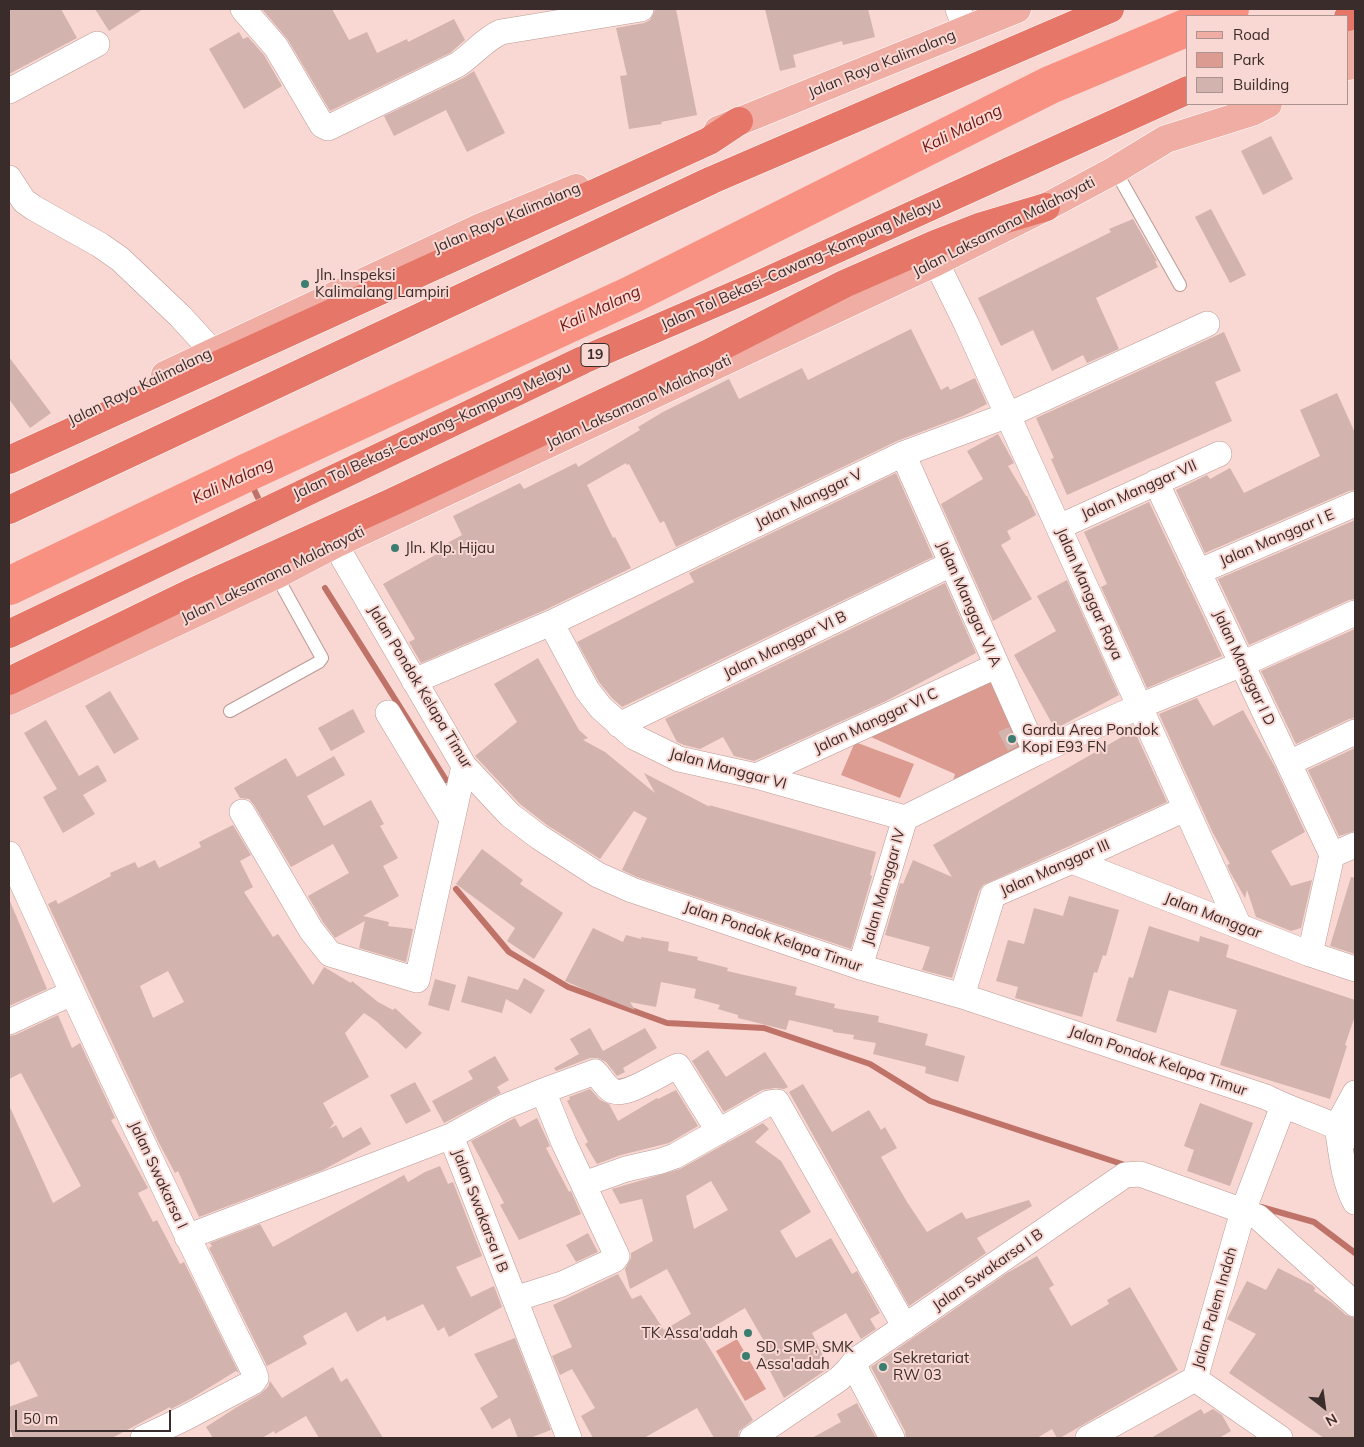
<!DOCTYPE html>
<html>
<head>
<meta charset="utf-8">
<style>
	body { margin:0 }
	#map { position:relative; width:1364px; height:1447px; overflow:hidden; background:#f9d7d2; font-family:Mulish,sans-serif }
	canvas { display:block }
	.frame { position:absolute; inset:0; border:10px solid #392c2a; pointer-events:none }
	.legend { position:absolute; left:1186px; top:15px; width:162px; height:90px; box-sizing:border-box; background:#f9d7d2; border:1px solid #ac938f; margin:0; padding:6px 9px; list-style:none; font-size:15px; color:#392c2a }
	.legend li { display:flex; align-items:center; gap:10px; height:25px }
	.legend b { width:25px; border:1px solid #ac938f }
	.north { position:absolute; left:1299px; top:1382px; width:50px; height:50px; -webkit-text-stroke:4px #f9d7d2; paint-order:stroke; rotate:150deg; font-size:14px; font-weight:700; line-height:20px; text-align:center; color:#392c2a }
	.north::after { content:''; display:block; margin:auto; width:18px; height:22px; background:#392c2a; clip-path:polygon(50% 0,100% 100%,50% 72%,0 100%) }
	.scale { position:absolute; left:15px; top:1410px; width:156px; height:22px; box-sizing:border-box; border:2px solid #392c2a; border-top:0; padding-left:6px; font-size:15px; line-height:18px; white-space:nowrap; color:#392c2a; -webkit-text-stroke:4px #f9d7d2; paint-order:stroke }
</style>
</head>
<body>
<div id="map">
<canvas width="1364" height="1447"></canvas>
<div class="frame"></div>
<ul class="legend">
<li><b style="height:6px;background:#f0ada4"></b>Road</li>
<li><b style="height:14px;background:#dc9b90"></b>Park</li>
<li><b style="height:14px;background:#d3b3ad"></b>Building</li>
</ul>
<div class="north">N</div>
<div class="scale">50 m</div>
</div>
<script>
const ctx = document.querySelector('canvas').getContext('2d');
ctx.lineJoin = 'round';
function fillPath(path, color) { ctx.fillStyle = color; ctx.fill(path, 'evenodd'); }
function stroke(path, color, width, dash) { ctx.strokeStyle = color; ctx.lineWidth = width; ctx.lineCap = dash ? 'butt' : 'round'; ctx.setLineDash(dash || []); ctx.stroke(path); }
function label(font, color, halo, rows, align = 'center') {
  ctx.font = font + ' Mulish,sans-serif'; ctx.lineWidth = 4; ctx.setLineDash([]); ctx.textBaseline = 'middle'; ctx.strokeStyle = halo; ctx.fillStyle = color; for (const [text, x, y, turn = 0] of rows) {
    ctx.save(); ctx.translate(x, y); ctx.rotate((+turn || 0) * Math.PI / 180); ctx.textAlign = isNaN(turn) ? turn : align; if (halo) ctx.strokeText(text, 0, 0); ctx.fillText(text, 0, 0); ctx.restore();
  }
}
fillPath(new Path2D(`
	M995,674L1035,766L946,805L955,774L864,734Z
	M855,742L914,764L900,798L841,775Z
	M737,1339L766,1389L745,1401L716,1351Z`), '#dc9b90');
stroke(new Path2D(`
	M246,473L262,506
	M325,588L446,780
	M456,889L509,952L568,987L667,1023L764,1028L870,1064L930,1101L1128,1166
	M1261,1207L1314,1222L1355,1253`), '#bf7368', 6);
stroke(new Path2D(`
	M1212,16L1230,9
	M9,586L246,473L633,294L1050,85L1188,27`), '#f89182', 38);
fillPath(new Path2D(`
	M9,9H61L77,38L9,74Z
	M95,9H143L109,31Z
	M262,9H332L349,40L367,32L377,53L407,39L408,42L454,19L465,40L450,53L330,111L288,40Z
	M662,9H676L697,115L661,122L662,124L629,129L620,76L627,75L616,28L644,23L650,20L655,10Z
	M765,9H868L875,37L843,45L842,41L793,55L796,67L780,71Z
	M239,32L243,39L248,37L264,55L282,86L244,109L209,49Z
	M474,71L505,133L467,152L446,110L394,136L384,116L463,78Z
	M1271,136L1293,179L1263,195L1241,151Z
	M1211,209L1246,275L1230,283L1195,217Z
	M1133,219L1157,261H1155L1158,267L1096,298L1119,349L1087,363L1083,355L1052,371L1033,330L1001,346L978,298L1111,232L1109,229Z
	M911,329L941,390L948,386L950,390L975,378L987,404L963,416L897,441L676,547L664,521L660,523L629,464L627,465L626,463L587,485L613,538L615,537L631,568L545,610L421,663L409,642L415,639L383,584L444,550L442,546L462,535L453,516L520,483L524,489L576,463L578,467L640,430L638,427L663,412L729,379L739,399L802,368L808,380Z
	M1224,332L1241,371L1215,382L1232,421L1067,495L1051,459L1054,458L1036,418Z
	M9,357L51,413L30,428L9,399Z
	M1337,393L1355,433V490L1349,491L1205,553L1176,490L1207,475L1210,479L1230,468L1244,493L1320,456L1300,410Z
	M998,434L1014,463L1008,466L1026,496H1027L1036,515L1007,531L1011,539L1001,545L1032,599L993,621L941,504L983,479L967,451Z
	M896,473L933,557L622,707L612,698L599,682L577,642L694,582L689,573Z
	M1149,502L1222,656L1147,688L1101,587L1107,584L1084,532Z
	M1355,520V599L1349,600L1249,645L1218,579Z
	M1067,580L1119,695L1055,729L1014,655L1056,631L1037,596Z
	M945,583L976,653L886,701L754,761L734,756L723,737L700,749L684,745L677,742L665,719Z
	M1355,629V718L1349,719L1296,744L1261,671Z
	M538,658L579,730L588,738L583,740L605,752L655,793L644,773L710,807L709,805L876,852L870,875L872,876L851,949L637,877L622,870L647,818L634,811L600,859L547,825L520,804L475,756L517,722L494,684Z
	M110,691L139,739L114,754L85,706Z
	M1197,698L1213,726L1243,710L1275,767L1305,832L1271,851L1291,886L1312,880L1301,928L1291,931L1256,917L1247,890L1245,898L1229,870L1227,865L1230,864L1212,831L1159,714Z
	M353,709L365,732L331,751L318,728Z
	M46,720L79,776L98,765L107,781L83,795L95,814L63,833L43,797L57,789L24,733Z
	M1009,727L1017,746L1008,751L998,732Z
	M1134,730L1167,802L983,885L979,891L952,978L922,970L930,947L885,935L900,883L903,884L913,860L952,877L933,845Z
	M1355,748V831L1339,836L1308,770Z
	M334,756L345,775L307,796L324,826L371,800L384,824L380,826L398,858L383,866L399,896L363,916L389,922L388,926L413,929L406,962L359,948L365,921L335,938L323,922L308,896L349,873L333,844L291,867L254,805L249,799L240,798L234,788L286,758L297,777Z
	M233,825L251,855L240,861L253,887L244,892L273,937L278,934L313,985L324,967L351,983L352,981L378,1002L393,1010L395,1008L422,1033L406,1049L376,1021L364,1013L345,1033L369,1077L323,1103L334,1123L329,1129L336,1125L343,1138L361,1127L371,1144L323,1170L199,1217L178,1171L175,1173L159,1143L48,904L56,900L58,904L111,876L110,873L135,862L138,868L155,860L159,868L201,847L199,842ZM168,971L184,1002L153,1018L140,986Z
	M482,849L523,880L520,884L563,913L534,959L507,941L515,928L456,884Z
	M1351,877L1355,878V954L1330,946Z
	M1069,896L1119,910L1106,956L1103,955L1097,973L1094,972L1082,1017L1015,998L1018,987L996,981L1008,940L1024,944L1034,908L1063,916Z
	M9,899L47,989L9,1006Z
	M1149,926L1199,942L1200,936L1229,945L1226,957L1355,1000V1016L1345,1045L1347,1046L1330,1099L1220,1065L1237,1010L1169,990L1156,1033L1116,1021L1129,977L1133,978Z
	M593,928L623,942L626,935L641,939V937L669,942L668,951L698,957L697,960L728,968L727,971L797,987L795,995L835,1004L834,1008L879,1016L878,1022L928,1034L925,1045L965,1056L958,1082L925,1073L926,1067L873,1054L876,1043L853,1039L854,1035L833,1032V1030L789,1020L786,1030L738,1018V1015L718,1009L720,1005L694,998L696,989L661,982L656,1007L630,1002L635,1010L597,995L565,981Z
	M468,976L518,990L524,978L545,990L531,1014L506,999L502,1013L461,1002Z
	M435,979L456,985L449,1011L428,1005Z
	M58,1015L72,1048L80,1043L115,1118L111,1120L148,1188L138,1193L153,1222L157,1220L180,1264L184,1262L239,1373L236,1371L192,1398L171,1409L170,1407L112,1438H13L9,1425V1407L38,1396L19,1361L9,1366V1105L53,1203L81,1186L21,1073L9,1079V1036L15,1035Z
	M590,1028L603,1051L645,1028L657,1048L623,1068L625,1072L617,1076L606,1062L598,1058H590L556,1071L554,1068L579,1054L570,1039Z
	M708,1050L726,1077L765,1052L788,1087L784,1089L775,1088L762,1090L724,1112L692,1061Z
	M495,1056L509,1080L497,1087L501,1093L444,1123L432,1101L473,1079L468,1071Z
	M415,1082L431,1111L406,1124L390,1095Z
	M803,1084L832,1132L869,1110L881,1130L885,1127L897,1148L881,1157L907,1202L927,1232L962,1212L966,1219L1029,1200L1032,1206L977,1238L986,1253L909,1306L789,1092Z
	M590,1089L600,1100L609,1104L618,1121L657,1098L658,1099L676,1090L698,1126L669,1143L621,1155L597,1164L585,1144L588,1142L567,1101L570,1099L569,1097Z
	M1200,1103L1253,1123L1230,1186L1187,1171L1194,1150L1184,1146Z
	M515,1118L520,1127L537,1118L550,1146L546,1148L569,1192L571,1191L581,1214L519,1240L500,1205L504,1203L471,1141Z
	M763,1123L769,1129L755,1142L781,1161L811,1212L780,1231L796,1258L831,1238L852,1274L857,1271L880,1313L870,1319L876,1329L861,1339L846,1313L812,1333L829,1368L784,1398L760,1352L768,1348L745,1308L701,1334L753,1420L739,1431L738,1438H714L697,1408L644,1438H593L581,1416L595,1408L572,1369L560,1375L552,1356L572,1347L553,1305L618,1274L632,1299L641,1295L664,1330L691,1314L667,1269L630,1289L625,1269L631,1258V1253L653,1241L642,1199L620,1204L612,1189L680,1169ZM711,1181L728,1210L694,1229L686,1196Z
	M440,1166L448,1184L453,1182L482,1256L456,1267L471,1297L494,1286L502,1307L449,1337L444,1327L438,1331L423,1304L387,1321L385,1316L357,1332L346,1312L303,1336L307,1344L267,1366L209,1248L212,1246L210,1243L260,1224L273,1247L404,1175L408,1182L425,1172Z
	M588,1233L598,1252L576,1262L566,1245Z
	M1037,1256L1054,1285L1049,1288L1071,1326L1109,1304L1107,1300L1130,1287L1178,1370L1060,1438H1057L1052,1429L1037,1438H906L905,1431L871,1367L1007,1273Z
	M1278,1268L1312,1285L1315,1288L1314,1291L1331,1302L1346,1315L1355,1318V1438H1324L1229,1373L1256,1334L1227,1319L1247,1281L1266,1290Z
	M515,1338L551,1430L530,1438H518L510,1418L492,1429L480,1408L498,1397L474,1354Z
	M333,1367L341,1382L347,1378L383,1438H319L306,1416L275,1434L274,1431L262,1438H213L206,1427L237,1407L260,1394L268,1387L270,1381L282,1398Z
	M857,1403L876,1438H812L841,1422L837,1414Z
	M1201,1409L1204,1414L1213,1409L1222,1415L1231,1431L1219,1438H1151Z`), '#d3b3ad');
const service = new Path2D(`
	M1115,170L1180,285
	M230,711L319,662L322,658L276,575`);
const minor = new Path2D(`
	M243,9L276,47L322,125L328,128L457,65C473,55 483,40 501,32L641,9
	M958,9L966,30
	M9,91L97,44
	M9,178L24,201L34,208L100,245L120,259L180,316L213,352
	M936,262L966,323L1239,926
	M903,454L1036,753
	M1156,482L1332,855
	M1059,527L1219,454
	M335,544L464,766L510,815L539,837L598,875L632,890L860,967L962,996L1266,1097C1295,1112 1327,1120 1355,1136
	M1198,572L1355,504
	M551,623L587,690L601,708L634,737L679,759L756,776L905,818
	M414,681L551,623L903,454L1008,415L1207,324
	M388,713L452,819
	M619,725L951,564
	M1289,763L1355,732
	M756,776L996,666
	M242,812L311,930L330,954L417,980L464,766
	M9,854C88,1028 169,1201 254,1372L256,1378L253,1382L185,1418L143,1438
	M1332,855L1355,845
	M1072,861L1310,954L1355,969
	M1310,954L1332,855
	M860,967L905,818L1036,753L1140,706L1242,664L1355,613
	M962,996L993,895L1072,861L1185,809
	M9,1022L72,993
	M543,1091L595,1072C600,1077 605,1086 611,1090C625,1099 663,1071 678,1066L719,1132
	M1337,1126C1341,1151 1343,1179 1355,1202
	M1337,1126L1355,1093
	M451,1136L569,1438
	M584,1184L626,1169L661,1161L675,1156L769,1103L777,1102L905,1327
	M187,1237L451,1136L504,1107L543,1091L564,1143L617,1256L614,1260L562,1284L515,1299
	M853,1364L892,1438
	M752,1438L839,1379L848,1370L856,1360L1125,1175L1140,1174L1243,1211L1283,1106
	M1088,1438L1195,1379
	M1280,1438L1195,1379L1243,1211L1258,1217L1355,1304`);
const primary = new Path2D(`
	M1348,44L1355,40
	M1348,66L1355,62
	M718,130L1017,9
	M165,375L479,228L576,188
	M9,701L276,575L335,544L936,262L1046,207L1115,170L1166,139L1252,112L1268,104`);
const motorway = new Path2D(`
	M1348,17L1355,14
	M9,460L709,141L739,121
	M9,510L712,180L1110,9
	M9,634L583,360L760,284L1188,90
	M9,681L190,593L390,503L707,354L844,284L935,244L979,227L1046,207`);
stroke(service, '#ba9b95', 14);
stroke(minor, '#ba9b95', 26);
stroke(primary, '#fff', 29);
stroke(motorway, '#fff', 29);
stroke(service, '#fff', 12);
stroke(minor, '#fff', 25);
stroke(primary, '#f0ada4', 28);
stroke(motorway, '#e67768', 28);
for (const [x, y, r, color] of [
	[305,284,5,"#3b7e71"],
	[395,548,5,"#3b7e71"],
	[1012,739,5,"#3b7e71"],
	[748,1333,5,"#3b7e71"],
	[746,1356,5,"#3b7e71"],
	[883,1367,5,"#3b7e71"]
]) { const dot = new Path2D(); dot.arc(x, y, r, 0, 2 * Math.PI); ctx.fillStyle = color; ctx.fill(dot); stroke(dot, '#f9d7d2', 2); }
for (const [x, y, w] of [
	[595,355,28]
]) { const box = new Path2D(); box.roundRect(x - w / 2, y - 11.5, w, 23, 4); ctx.fillStyle = '#f9d7d2'; ctx.fill(box); stroke(box, '#392c2a', 1); }
label('bold 14px', '#392c2a', null, [
	["19",595,355]
]);
label('15px', '#392c2a', '#f9d7d2', [
	["Jalan Raya Kalimalang",882,64,-22],
	["Jalan Raya Kalimalang",507,218,-23],
	["Jalan Laksamana Malahayati",1004,227,-27],
	["Jalan Tol Bekasi–Cawang–Kampung Melayu",801,264,-24],
	["Jalan Raya Kalimalang",140,387,-26],
	["Jalan Laksamana Malahayati",639,402,-25],
	["Jalan Tol Bekasi–Cawang–Kampung Melayu",432,431,-25],
	["Jalan Manggar VII",1139,490,-24],
	["Jalan Manggar V",809,499,-26],
	["Jalan Manggar I E",1277,538,-23],
	["Jalan Laksamana Malahayati",273,575,-26],
	["Jalan Manggar Raya",1089,594,66],
	["Jalan Manggar VI A",969,604,66],
	["Jalan Manggar VI B",785,645,-26],
	["Jalan Manggar I D",1244,668,65],
	["Jalan Pondok Kelapa Timur",420,687,59],
	["Jalan Manggar VI C",876,721,-25],
	["Jalan Manggar VI",728,769,15],
	["Jalan Manggar III",1055,868,-24],
	["Jalan Manggar IV",884,887,-74],
	["Jalan Manggar",1213,916,21],
	["Jalan Pondok Kelapa Timur",773,937,19],
	["Jalan Pondok Kelapa Timur",1158,1061,19],
	["Jalan Swakarsa I",158,1175,65],
	["Jalan Swakarsa I B",480,1211,69],
	["Jalan Swakarsa I B",988,1270,-35],
	["Jalan Palem Indah",1215,1308,-74]
]);
label('15px', '#392c2a', '#f9d7d2', [
	["Jln. Inspeksi",315,275],
	["Kalimalang Lampiri",315,292],
	["Jln. Klp. Hijau",405,548],
	["Gardu Area Pondok",1022,730],
	["Kopi E93 FN",1022,747],
	["TK Assa'adah",738,1333,"right"],
	["SD, SMP, SMK",756,1347],
	["Assa'adah",756,1364],
	["Sekretariat",893,1358],
	["RW 03",893,1375]
], 'left');
label('italic 16px', '#6f150e', '#f9d7d2', [
	["Kali Malang",962,129,-27],
	["Kali Malang",600,309,-25],
	["Kali Malang",233,481,-25]
]);
</script>
</body>
</html>
